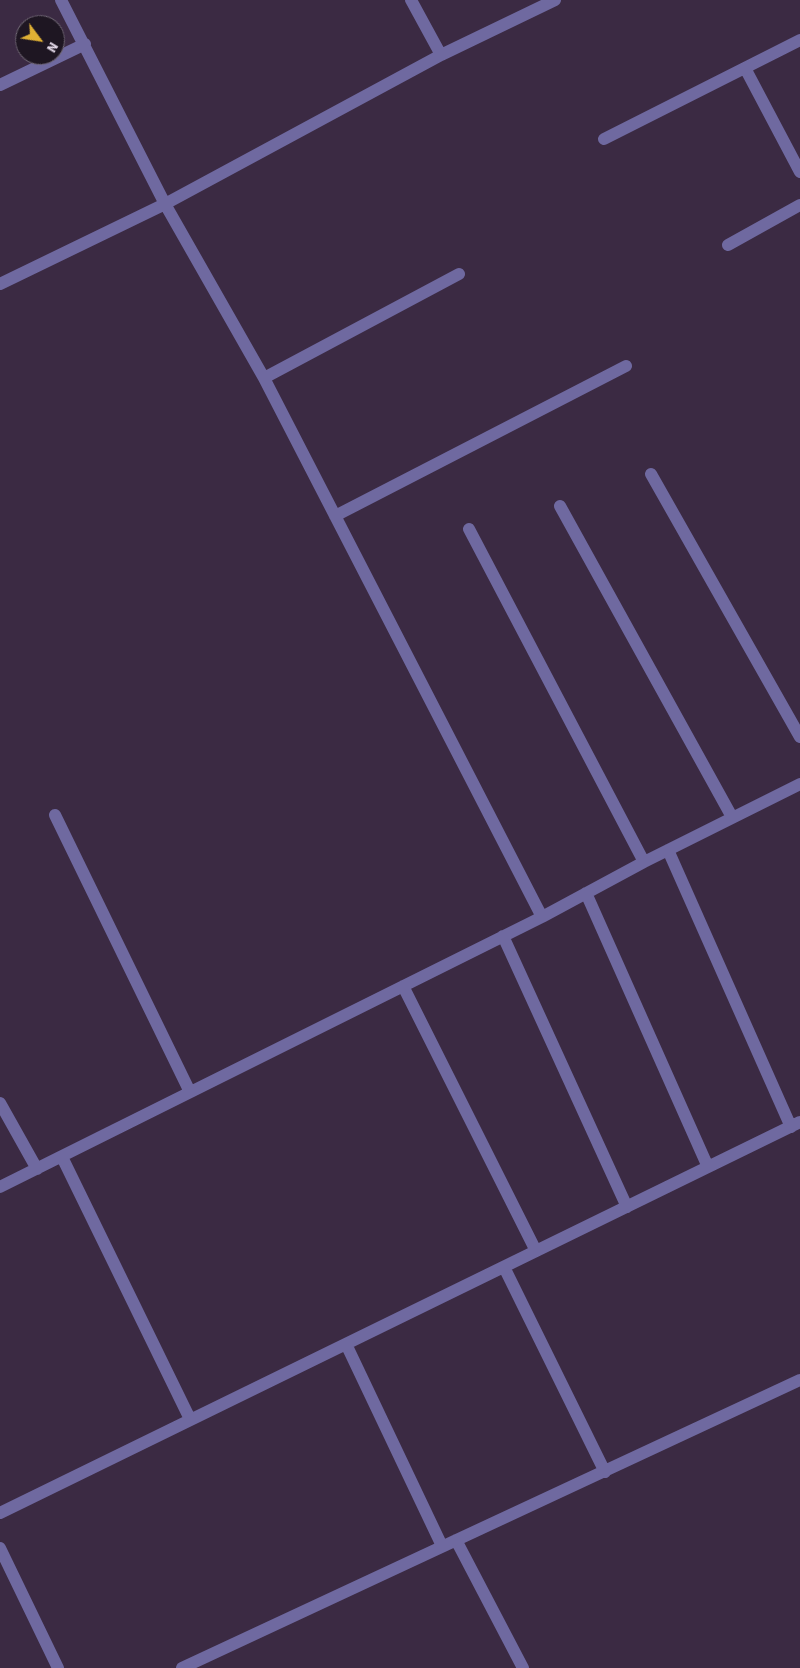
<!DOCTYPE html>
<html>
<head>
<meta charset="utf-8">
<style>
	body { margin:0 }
	#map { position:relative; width:800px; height:1668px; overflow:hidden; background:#3b2a43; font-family:"Source Sans 3",sans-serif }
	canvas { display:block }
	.north { position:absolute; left:15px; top:15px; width:50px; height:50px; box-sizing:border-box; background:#1e1622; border:1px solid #6f6673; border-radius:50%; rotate:121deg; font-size:14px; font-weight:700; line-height:20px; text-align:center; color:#e8dded }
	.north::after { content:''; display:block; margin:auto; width:18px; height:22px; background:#dfb034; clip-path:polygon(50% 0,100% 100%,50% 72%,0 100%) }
</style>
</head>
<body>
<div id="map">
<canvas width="800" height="1668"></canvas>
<div class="north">N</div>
</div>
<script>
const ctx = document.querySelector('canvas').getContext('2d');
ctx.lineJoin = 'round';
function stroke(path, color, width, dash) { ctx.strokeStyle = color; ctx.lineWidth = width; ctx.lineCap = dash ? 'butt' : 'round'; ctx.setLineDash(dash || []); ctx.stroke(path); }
stroke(new Path2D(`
	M61,0L165,204L264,378L542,917
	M411,0L441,55
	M745,68L800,172
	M0,85L85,44
	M604,139L800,40
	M728,245L800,205
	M0,284L165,204L441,55L555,0
	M264,378L459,274
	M651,474L800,737
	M560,506L732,817
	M335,516L626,366
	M469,529L644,862
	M55,815L190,1092
	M668,850L791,1127
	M586,893L708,1167
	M503,936L627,1207
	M403,986L536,1251
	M0,1103L37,1169
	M62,1157L190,1419
	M0,1187L542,917L644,862L800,784
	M504,1267L605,1472
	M346,1344L442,1546
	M0,1513L800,1122
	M456,1540L523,1668
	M0,1548L58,1668
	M182,1668L800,1380`), '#6f69a0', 12);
</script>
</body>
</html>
